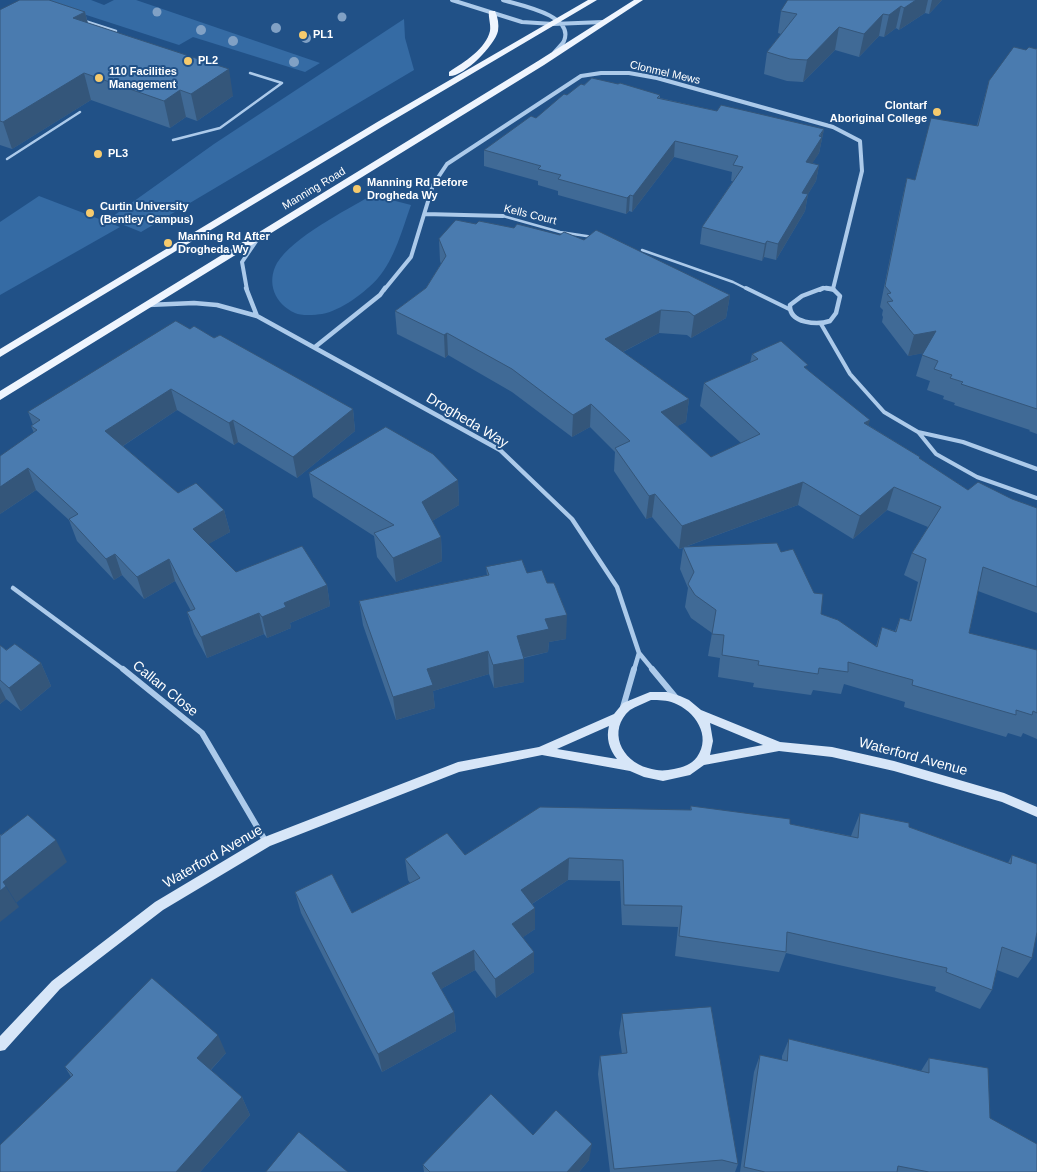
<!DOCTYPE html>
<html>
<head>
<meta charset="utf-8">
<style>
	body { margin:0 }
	canvas { display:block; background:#215187 }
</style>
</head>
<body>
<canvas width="1037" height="1172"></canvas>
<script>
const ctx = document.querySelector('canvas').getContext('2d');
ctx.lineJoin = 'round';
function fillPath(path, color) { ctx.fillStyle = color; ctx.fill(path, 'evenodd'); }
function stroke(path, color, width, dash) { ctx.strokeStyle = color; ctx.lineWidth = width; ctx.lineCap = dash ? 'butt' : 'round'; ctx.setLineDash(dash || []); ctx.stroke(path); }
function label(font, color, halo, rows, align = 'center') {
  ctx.font = font + ' Arial,sans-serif'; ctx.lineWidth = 4; ctx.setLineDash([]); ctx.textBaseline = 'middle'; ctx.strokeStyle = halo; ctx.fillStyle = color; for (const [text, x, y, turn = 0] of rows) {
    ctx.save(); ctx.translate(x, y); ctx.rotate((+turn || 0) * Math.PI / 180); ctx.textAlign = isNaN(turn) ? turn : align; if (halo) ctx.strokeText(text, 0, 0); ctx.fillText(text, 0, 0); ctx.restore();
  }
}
fillPath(new Path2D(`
	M40,0H91L104,5L114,0H136L320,63L305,72L193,37L179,45Z
	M404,19L405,38L414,70L141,232L109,219L214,144Z
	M372,195L411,205C402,230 395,258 378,278C366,292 340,311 322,314C315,315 301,316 295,313C275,304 266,283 277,263C293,237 345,211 372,195Z
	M39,196L120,227L0,295V222Z`), '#356ba4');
stroke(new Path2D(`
	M82,20L116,31
	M250,73L282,83
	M173,140L220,128L282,83
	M7,159L80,112
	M503,216L560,232L593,237
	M642,250L733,282L749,290`), '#accaea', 2.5);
stroke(new Path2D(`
	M746,288L789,309
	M821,324L850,374L884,412L918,432L963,442L1037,469
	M919,433L936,454L977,477L1037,498`), '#accaea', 4);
stroke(new Path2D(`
	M452,0L522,22L553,24L603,22
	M503,0C519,5 575,15 564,41C562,45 557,49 554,53
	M425,214L503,216
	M247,290L242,262L259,237
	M384,290L411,257L433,185L447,164L581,76L601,73H629L657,78L833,127L860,141L862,171L833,289
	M820,290L824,288L834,290`), '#accaea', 4);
stroke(new Path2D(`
	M246,288L257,316
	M823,288L802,296L790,305C789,324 818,325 830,321L836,313L840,296L833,289L826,288
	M148,305L194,303L217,305L257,316L500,450L572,519L617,587L639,653L653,670
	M315,347L380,295L385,288
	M13,588L124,670
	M634,670L639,653`), '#accaea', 4.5);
stroke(new Path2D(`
	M123,669L202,733L266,842
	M652,669L677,699
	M623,707L634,669`), '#accaea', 6);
fillPath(new Path2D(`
	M650,692H667L680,696L689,700L701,710L780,742L832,747L894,761L1004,793L1037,807V817L1002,802L894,771L832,757L779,751L704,765L690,775L663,781L644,777L630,771L542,755L459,772L270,846L163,910L60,989L5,1050L0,1051V1036L52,981L155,902L262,838L458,762L539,747L614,714L623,703ZM651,700C659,700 667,700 674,703C695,711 712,736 697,757C691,765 683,767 674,769C665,771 657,771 648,768C621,761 607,730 630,710C636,706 645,703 651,700ZM710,723L763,745L710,755L713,741ZM609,726C606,738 609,749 617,759L557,749Z`), '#d7e6f8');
fillPath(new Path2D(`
	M588,0H597L385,125L0,357V349L379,121Z
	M634,0H643L544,65L0,400V391L538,61Z
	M489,11H495C498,18 499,24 498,31C495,45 464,77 449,76V72C464,62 486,49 490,31C491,24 488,17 489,11Z`), '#eff5fe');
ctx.fillStyle = '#81a1c5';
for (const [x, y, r] of [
	[157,12,4.5],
	[342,17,4.5],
	[276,28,5],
	[201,30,5],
	[306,38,5],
	[233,41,5],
	[294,62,5]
]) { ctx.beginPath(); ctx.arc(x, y, r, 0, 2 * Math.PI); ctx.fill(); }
fillPath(new Path2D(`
	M788,0H942L929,14L925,13L899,30L896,28L884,37L879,36L859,57L835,50L803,82L787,81L764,74L767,52L781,34L778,33L781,11Z
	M0,10L85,12L88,23L233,96L197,121L186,117L170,128L91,100L12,149L0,145Z
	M1037,48V434L1029,431L1030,430L954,405L955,403L943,399L944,396L927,390L930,381L916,376L923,353L908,356L882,322L883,317L882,315L883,310L880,307L902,199L907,178L915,180L977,125L989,81L1026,50L1036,49Z
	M584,85L660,95V98L717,111L824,129L819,153L812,163L819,165L816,181L808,194L805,211L776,260L764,257L762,261L700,244L702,227L733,181H731L732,172L674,157L632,212L629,211L626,214L558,195V191L538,185V181L484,166V150L536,118L567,95Z
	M476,224L514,228L560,235L584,240L730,295L726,318L691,338L687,335L659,333L623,352L689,399L686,422L677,426L711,457L741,443L700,406L704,383L750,363L752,354L807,369L868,425L920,457V459L968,490L1012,499L1037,508V613L978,591L969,633L1037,650V739L1023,733L1021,737L1008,733L1006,737L904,707L905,702L844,684L841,694L813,690L811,695L753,687L754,683L718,677L720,658L708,656L712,633L691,618L685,607L688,588L680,569L683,548L679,549L652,517L646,519L614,471L615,452L590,427L572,437L512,392L448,355L445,358L397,334L395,311L426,288L441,264L440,261L439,239ZM798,505L853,539L887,510L928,527L912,553L904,575L918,582L909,620L900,618L895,631L882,627L876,646L821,614L781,552L685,547Z
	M190,329L214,338L353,409L355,431L297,478L238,442L234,445L177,410L123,446L178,493L224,510L230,532L208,544L236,572L327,585L330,606L290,623L291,628L267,638L264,634L207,658L194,634L187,612L191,611L175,581L144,599L122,575L114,580L77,541L69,520L36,490L0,514L34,433L31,426L33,425L28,412Z
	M309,473L458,480L459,505L432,521L441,537L442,561L396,582L377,557L374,536L313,497Z
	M486,567L527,573L566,639L549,642L548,652L524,658V682L494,688L489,674L433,691L435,708L396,720L363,625L359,601L487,575Z
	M0,645L6,650L41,663L51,686L21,711L6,699L0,704Z
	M691,806L790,824L851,836L860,813L909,827L1008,863L1012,855L1032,958L1018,978L997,970L992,990L980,1009L935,991L936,987L786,953L779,972L675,956L678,927L622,925L620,881L568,880L532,904L535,929L523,937L534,972L496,998L475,970L441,989L454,1012L456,1031L382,1072L301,913L295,892L352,913L410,883L408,880L405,859L465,855L690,810Z
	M622,1014L738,1164L735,1172H610L598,1074L600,1056L622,1054L619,1033Z
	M789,1039L921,1071L929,1058L990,1118L1037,1172H740L754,1072L760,1055L782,1060V1056Z
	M226,1053L211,1070L242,1097L250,1115L200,1172H0L71,1077L65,1067Z
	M533,1135L589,1160L579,1172H424L423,1165Z`), '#406a96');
fillPath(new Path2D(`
	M916,0H928L925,13L899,30L904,8Z
	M932,0H942L929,14Z
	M901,6L896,28L884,37L889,15Z
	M85,12L91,38L73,18Z
	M883,14L879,36L859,57L864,34Z
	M839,27L835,50L803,82L807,60Z
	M229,69L233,96L197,121L191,94Z
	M84,73L91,100L12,149L3,122Z
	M180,90L186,117L170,128L164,101Z
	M824,129L819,153L803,178L806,162Z
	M675,141L674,157L632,212L633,196Z
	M819,165L816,181L799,209L802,193Z
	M808,194L805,211L776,260L778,244Z
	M630,195L629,211L626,214L627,198Z
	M767,241L764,257L762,261L765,244Z
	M730,295L726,318L691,338L694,316Z
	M661,310L659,333L603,362L605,339Z
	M936,331L930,352L908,356L914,335Z
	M447,333L448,355L445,358L444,335Z
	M171,389L177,410L112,453L105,431Z
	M689,399L686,422L659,435L661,412Z
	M591,404L590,427L572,437L573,415Z
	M353,409L355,431L297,478L293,457Z
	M233,420L238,442L234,445L229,423Z
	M870,420L863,443L864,423Z
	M28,468L36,490L0,514V487Z
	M458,480L459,505L424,526L422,502Z
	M803,482L798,505L679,549L682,526Z
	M894,487L887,510L853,539L860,516Z
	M655,494L652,517L646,519L649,496Z
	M224,510L230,532L198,550L193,529Z
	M441,537L442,561L396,582L393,558Z
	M115,554L122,575L114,580L106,559Z
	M169,559L175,581L144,599L137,577Z
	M327,585L330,606L290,623L291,628L267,638L262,617L284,603Z
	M259,613L264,634L207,658L201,637Z
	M567,615L566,639L549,642L548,652L517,659V636L545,619Z
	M488,651L489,674L433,691L435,708L396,720L393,697L427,669Z
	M524,659V682L494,688L493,665Z
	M41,663L51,686L21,711L9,688Z
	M0,687L6,699L0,704Z
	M56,840L67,862L16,903L3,882Z
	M569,858L568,880L521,911V890Z
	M6,886L19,907L0,922V891Z
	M535,908V929L513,944L512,924Z
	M474,950L475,970L434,993L432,973Z
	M534,952V972L496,998L495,979Z
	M454,1012L456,1031L382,1072L378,1054Z
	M218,1035L226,1053L205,1076L197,1058Z
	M242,1097L250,1115L200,1172H176Z
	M592,1144L589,1160L579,1172H567Z`), '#34567a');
const building = new Path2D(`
	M20,0H49L85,12L73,18L229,69L191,94L180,90L164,101L84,73L3,122L0,121V10Z
	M788,0H916L904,8L901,6L889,15L883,14L864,34L839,27L807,60L790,59L767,52L797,14L781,11Z
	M1014,47L1026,50L1029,47L1036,49L1037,48V409L961,384L963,382L950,378L952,375L934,369L938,361L922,355L936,331L914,335L887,302L893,301L887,294L891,293L885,286L907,178L915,180L931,118L978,126L989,81Z
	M592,78L618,84L620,83L660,95L657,98L717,111L721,105L824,129L819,136L822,137L806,162L819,165L802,193L808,194L778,244L767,241L765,244L702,227L743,167L733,165L738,156L675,141L633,196L630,195L627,198L558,179L561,175L538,169L541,166L484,150L531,116L536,118L564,94L567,95L581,84L584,85Z
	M456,220L476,224L479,221L514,228L517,224L560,235L564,232L584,240L596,230L730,295L694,316L689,312L661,310L605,339L689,399L661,412L711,457L760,434L704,383L758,359L752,354L781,341L808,365L804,367L870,420L864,423L920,457L919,458L968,490L978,482L1012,499L1037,508V587L983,567L969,633L1037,650V713L1033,711L1032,715L1016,710V715L912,685L913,680L848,662V672L819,668L818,674L758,665L759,661L722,655L724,635L712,634L716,610L695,595L688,584L694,572L683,547L777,543L781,552L793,549L814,593L823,594L821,614L838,620L877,647L882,627L896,632L900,618L911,621L926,559L912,553L941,507L894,487L860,516L803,482L682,526L655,494L649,496L615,448L630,441L591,404L573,415L512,369L447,333L444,335L395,311L426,288L446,256L439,239Z
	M176,321L190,329L194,326L214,338L220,335L353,409L293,457L233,420L229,423L171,389L105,431L178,493L196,483L224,510L193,529L236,572L302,546L327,585L284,603L286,607L262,617L259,613L201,637L187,612L195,609L169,559L137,577L115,554L106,559L69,519L78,514L28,468L0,487V456L37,430L31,426L40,420L28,412Z
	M386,427L433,454L458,480L422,502L441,537L393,558L374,533L394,525L309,473Z
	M522,560L527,573L542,570L547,583H554L567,615L545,619L549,629L517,636L524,659L493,665L488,651L427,669L433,685L393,697L359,601L489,575L486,567Z
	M15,644L41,663L9,688L0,680V645L6,650Z
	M691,806L790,819V824L858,838L860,813L909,823V827L1011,864L1012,855L1037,864V932L1032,958L1002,947L992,990L946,972L947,968L787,932L786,952L679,936L682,906L624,905L623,860L569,858L521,890L535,908L512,924L534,952L495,979L474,950L432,973L454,1012L378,1054L295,892L332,874L352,913L420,878L405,859L447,833L465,855L540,807L691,810Z
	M28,815L56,840L3,882L6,886L0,891V834L1,835Z
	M152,978L218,1035L197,1058L242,1097L176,1172H0V1145L73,1075L65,1067Z
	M711,1007L738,1164L722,1160L614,1169L600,1056L627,1053L622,1014Z
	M789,1039L929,1073V1058L988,1068L990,1118L1037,1144V1172H929L898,1166L897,1172H765L744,1167L760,1055L787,1061Z
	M491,1094L533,1135L556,1110L592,1144L567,1172H430L423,1165Z
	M299,1132L348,1172H266Z`);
fillPath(building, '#4a7baf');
stroke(building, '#34567a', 1);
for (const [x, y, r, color] of [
	[303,35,5,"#f6ca6d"],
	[188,61,5,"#f6ca6d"],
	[99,78,5,"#f6ca6d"],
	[937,112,5,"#f6ca6d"],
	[98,154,5,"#f6ca6d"],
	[357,189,5,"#f6ca6d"],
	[90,213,5,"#f6ca6d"],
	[168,243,5,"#f6ca6d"]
]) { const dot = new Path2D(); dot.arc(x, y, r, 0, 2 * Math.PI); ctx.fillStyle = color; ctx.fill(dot); stroke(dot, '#215187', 2); }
label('bold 11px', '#fff', '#215187', [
	["PL1",313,35],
	["PL2",198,61],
	["110 Facilities",109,72],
	["Management",109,85],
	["Clontarf",927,106,"right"],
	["Aboriginal College",927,119,"right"],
	["PL3",108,154],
	["Manning Rd Before",367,183],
	["Drogheda Wy",367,196],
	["Curtin University",100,207],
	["(Bentley Campus)",100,220],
	["Manning Rd After",178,237],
	["Drogheda Wy",178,250]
], 'left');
label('11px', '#fff', '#215187', [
	["Clonmel Mews",665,73,13],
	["Manning Road",314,189,-31],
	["Kells Court",530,215,14]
]);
label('14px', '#fff', '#215187', [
	["Drogheda Way",467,421,31],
	["Callan Close",165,689,39],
	["Waterford Avenue",913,757,15],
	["Waterford Avenue",213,857,-30]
]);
</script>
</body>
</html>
